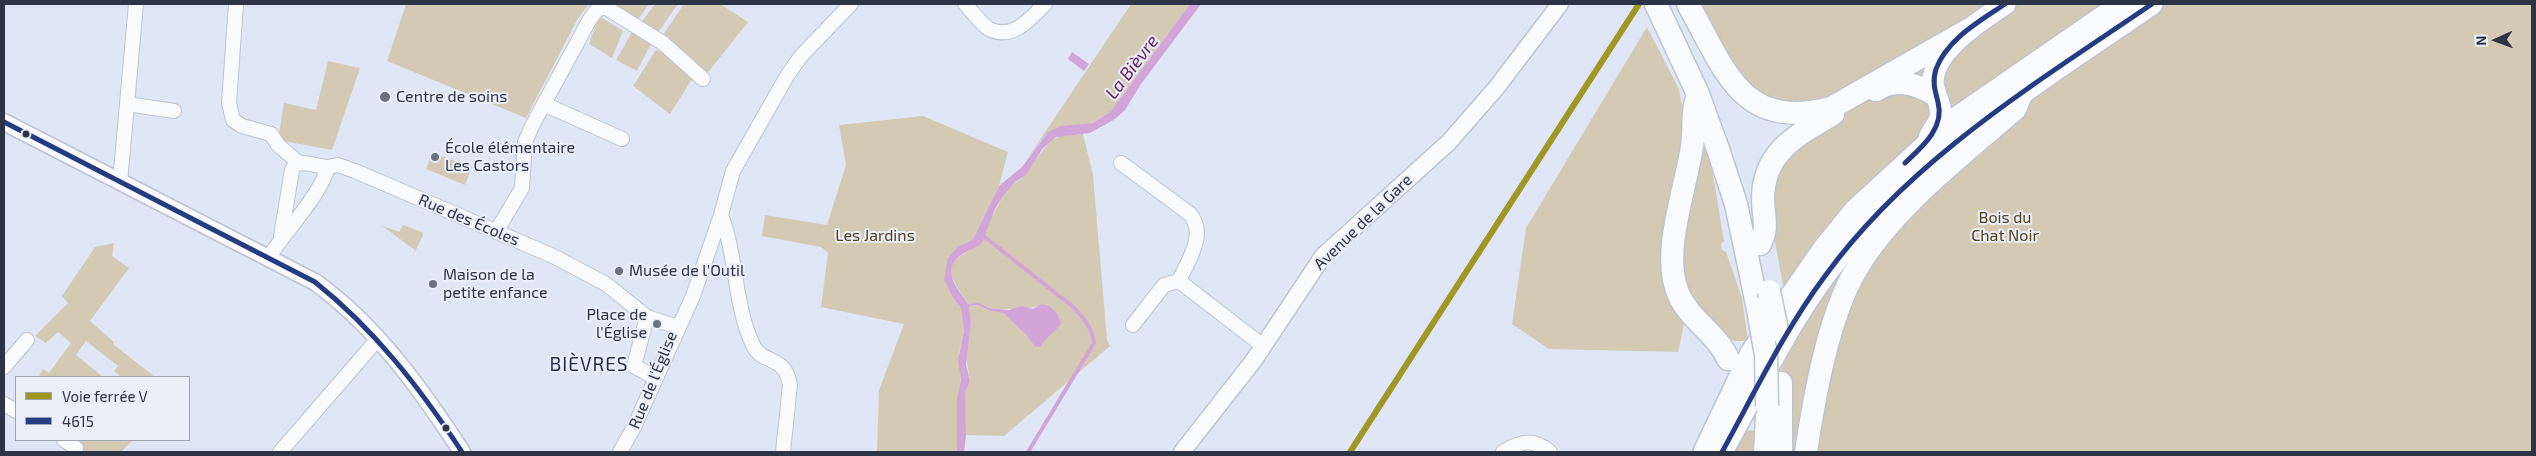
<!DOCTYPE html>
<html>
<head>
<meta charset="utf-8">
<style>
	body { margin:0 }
	#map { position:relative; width:2536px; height:456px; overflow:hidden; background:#dfe6f5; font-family:"Exo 2",sans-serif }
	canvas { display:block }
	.frame { position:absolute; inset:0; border:5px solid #2c3445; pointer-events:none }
	.legend { position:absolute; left:15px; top:376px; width:175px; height:65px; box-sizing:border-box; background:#ebeff9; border:1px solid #9fa4b1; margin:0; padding:6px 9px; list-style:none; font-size:15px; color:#2c3445 }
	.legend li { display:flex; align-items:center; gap:10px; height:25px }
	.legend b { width:25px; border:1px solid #9fa4b1 }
	.north { position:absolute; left:2471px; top:15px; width:50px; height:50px; -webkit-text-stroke:4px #ebeff9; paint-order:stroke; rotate:268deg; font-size:14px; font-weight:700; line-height:20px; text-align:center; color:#2c3445 }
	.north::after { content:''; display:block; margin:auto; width:18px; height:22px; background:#2c3445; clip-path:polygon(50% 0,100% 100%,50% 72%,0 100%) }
</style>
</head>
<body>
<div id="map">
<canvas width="2536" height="456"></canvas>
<div class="frame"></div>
<ul class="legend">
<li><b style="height:6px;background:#9f9825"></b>Voie ferrée V</li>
<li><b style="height:6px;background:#253b82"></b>4615</li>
</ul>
<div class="north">N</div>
</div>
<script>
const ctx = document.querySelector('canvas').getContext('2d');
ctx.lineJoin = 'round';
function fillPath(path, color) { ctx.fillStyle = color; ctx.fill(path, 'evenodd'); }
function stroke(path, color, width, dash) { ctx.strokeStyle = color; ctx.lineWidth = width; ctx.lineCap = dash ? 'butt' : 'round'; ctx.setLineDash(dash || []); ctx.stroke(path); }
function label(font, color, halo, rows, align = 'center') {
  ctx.font = font + ' "Exo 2",sans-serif'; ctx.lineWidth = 4; ctx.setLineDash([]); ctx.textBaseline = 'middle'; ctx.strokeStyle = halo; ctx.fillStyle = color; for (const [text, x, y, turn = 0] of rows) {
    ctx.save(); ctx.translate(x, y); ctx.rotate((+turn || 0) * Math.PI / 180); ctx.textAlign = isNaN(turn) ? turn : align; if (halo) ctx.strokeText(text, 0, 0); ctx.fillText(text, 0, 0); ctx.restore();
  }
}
fillPath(new Path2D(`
	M406,4H589L577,20L526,118L387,61Z
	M615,4H649L637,21L613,7Z
	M655,4H678L659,31L641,23Z
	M684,4H720L748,22L706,75L663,35Z
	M1131,4H1190L1111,111L1093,123L1055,128L1043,138L1025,162Z
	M1695,4H2532V452H1725L1734,429L1756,431L1793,341L1774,236L1769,181L1795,141L1792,109L1739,84Z
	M599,16L623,31L612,58L589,44Z
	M1647,27L1679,89L1685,122L1660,261L1684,324L1678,352L1549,349L1512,324L1526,228Z
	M632,32L651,44L637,71L616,60Z
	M656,50L663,53L692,79L670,114L633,86Z
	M328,61L360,68L332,150L278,140L284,103L316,110Z
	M923,116L1008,152L999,186L973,239L962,245L944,279L951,295L961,308L963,323L964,331L959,353L961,384L957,398V452H877L879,390L904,324L821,307L828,253L821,247L762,236L765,215L827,225L846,165L839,125Z
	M1083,134L1093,175L1107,340L1110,346L1004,436L966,435L964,411L965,393L970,381L966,356L971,322L969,306L977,305L991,311L1003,313L1027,336L1035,347L1040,346L1046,336L1053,332L1042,305C1033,309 1002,310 991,308C982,306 978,302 968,304C952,278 937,264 975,248L1003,196L1008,188L1022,178L1050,141L1063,135Z
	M1705,144L1713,175L1724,241L1721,244L1722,250L1726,252L1742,298L1748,341H1734L1718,331L1690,301L1681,258Z
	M432,153L472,167L465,185L426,169Z
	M403,225L422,232L423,235L412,258L415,250L382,226L399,232Z
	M114,243L112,256L129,268L90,321L114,342L113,344L155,377H118L119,375L114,371L118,366L86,341L76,355L103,377H42L39,375L43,369L49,373L71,343L58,332L46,343L35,336L68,303L62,296L95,247Z
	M74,440H133L121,452H77Z`), '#d4cab4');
fillPath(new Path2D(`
	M1190,4H1201L1141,84L1125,110L1115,119L1090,133L1056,137L1043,148L1026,175L1015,182L1003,196L995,209L982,243C976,249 968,250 961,255C940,270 958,289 968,304L978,303L989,308L1009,310L1022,306L1033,309L1042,304L1049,306L1057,313L1061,323C1056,332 1046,336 1040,347H1035L1027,336L1003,313L991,311L977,305L969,306L971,322L966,364L970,381L965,393L966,435L964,452H957V398L961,380L958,360L964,331L961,308L951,295L944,279L948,258L958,247L973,239L999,186L1022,167L1048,132L1060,126L1093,123L1111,111Z
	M1072,52L1089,64L1084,71L1068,59Z`), '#d1a5d8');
stroke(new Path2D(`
	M981,234L1072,306C1083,317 1092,327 1094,343L1028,452`), '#d1a5d8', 4);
const minor = new Path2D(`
	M236,4L229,103L233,120L242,126L271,134L278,145L299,163
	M965,4C972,11 981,24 989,29C1013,41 1031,18 1045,4
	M605,7L663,43L703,79
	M127,104L174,111
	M544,104L622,139
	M1121,163L1190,214C1207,235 1188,260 1179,281
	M328,167L338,165L355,171L553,256L606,284L647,317L678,327
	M120,182L136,4
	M721,215C737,256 734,305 753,345C762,365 785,354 790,385L783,452
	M496,232L522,188L525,142L533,124L590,19L596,11L608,4
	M269,257C286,230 320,196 328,167C318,167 304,160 295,165L292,170L281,236
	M647,317L634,366L656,378
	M1133,325L1164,285L1179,281L1263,346
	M4,367L27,340
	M4,404L16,411
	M64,440L76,448
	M280,452L377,340
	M620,452L634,427L693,296L721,215L733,171L787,76L801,56L851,4
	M1503,452C1520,441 1534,438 1550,452`);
const tertiary = new Path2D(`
	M4,122L315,282C377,327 421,389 462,452
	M1182,452L1254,360L1323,256L1449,142L1497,87L1560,4`);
const primary = new Path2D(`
	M1929,138C1932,131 1938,124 1940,118C1943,105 1933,93 1933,81C1935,48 1981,21 2005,4
	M1704,452L1751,353L1824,248L1855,210L1953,120L2121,4
	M1722,452C1760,384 1793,312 1843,252C1930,147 2042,80 2152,4`);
const trunk = new Path2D(`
	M1656,4L1698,94L1718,149L1736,204L1758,309
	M1688,4C1725,69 1740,131 1831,108L1968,30
	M1876,90C1896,78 1914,83 1934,94
	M1697,98C1691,114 1695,129 1692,146C1686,189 1661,252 1678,293C1689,320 1717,333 1728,359
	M1760,244C1769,226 1763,217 1763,199C1763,152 1797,135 1833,114
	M1765,452L1767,417
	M1781,452V383
	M1806,452C1814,399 1828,317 1856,270C1891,209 1961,156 2015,109L2022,93`);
stroke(minor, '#bcc3d2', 16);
stroke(tertiary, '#bcc3d2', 19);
stroke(primary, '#bcc3d2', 24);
stroke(trunk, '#bcc3d2', 25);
stroke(minor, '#fafbfe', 14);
stroke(tertiary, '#fafbfe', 16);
stroke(primary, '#fafbfe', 21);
stroke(trunk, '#fafbfe', 22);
const trunkBridge = new Path2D(`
	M1769,291L1777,330
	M1758,309L1766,355L1767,406`);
stroke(trunkBridge, '#bcc3d2', 25, []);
stroke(trunkBridge, '#fafbfe', 22);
stroke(new Path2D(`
	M4,122L315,282C375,330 420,388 462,452
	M1905,163C1922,147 1945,128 1938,102C1935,91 1932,81 1936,69C1947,39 1980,21 2005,4
	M1722,452C1755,392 1784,331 1825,276C1909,160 2036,83 2152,4`), '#253b82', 5);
stroke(new Path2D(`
	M1350,452L1639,4`), '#9f9825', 6);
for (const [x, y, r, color] of [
	[385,97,6,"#6b7283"],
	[26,134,4.5,"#2c3445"],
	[435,157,5,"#6b7283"],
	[619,271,5,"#6b7283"],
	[433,284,5,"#6b7283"],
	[657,324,5,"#6b7283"],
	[446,428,4.5,"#2c3445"]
]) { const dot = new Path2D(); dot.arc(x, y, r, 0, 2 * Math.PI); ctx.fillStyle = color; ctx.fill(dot); stroke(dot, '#ebeff9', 2); }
label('16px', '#2c3445', '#ebeff9', [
	["Centre de soins",396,97],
	["École élémentaire",445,148],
	["Les Castors",445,166],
	["Musée de l'Outil",629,271],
	["Maison de la",443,275],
	["petite enfance",443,293],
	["Place de",647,315,"right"],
	["l'Église",647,333,"right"]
], 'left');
label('16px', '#52411b', '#ebeff9', [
	["Bois du",2005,218],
	["Chat Noir",2005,236],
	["Les Jardins",875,236]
]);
label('16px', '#2c3445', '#ebeff9', [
	["Rue des Écoles",469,220,23],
	["Avenue de la Gare",1363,222,-44],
	["Rue de l'Église",653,380,-68]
]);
label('italic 18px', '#68186a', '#ebeff9', [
	["La Bièvre",1132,67,-53]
]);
ctx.letterSpacing = '1px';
label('19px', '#1f2d50', '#ebeff9', [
	["BIÈVRES",589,365]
]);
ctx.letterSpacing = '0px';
</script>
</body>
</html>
